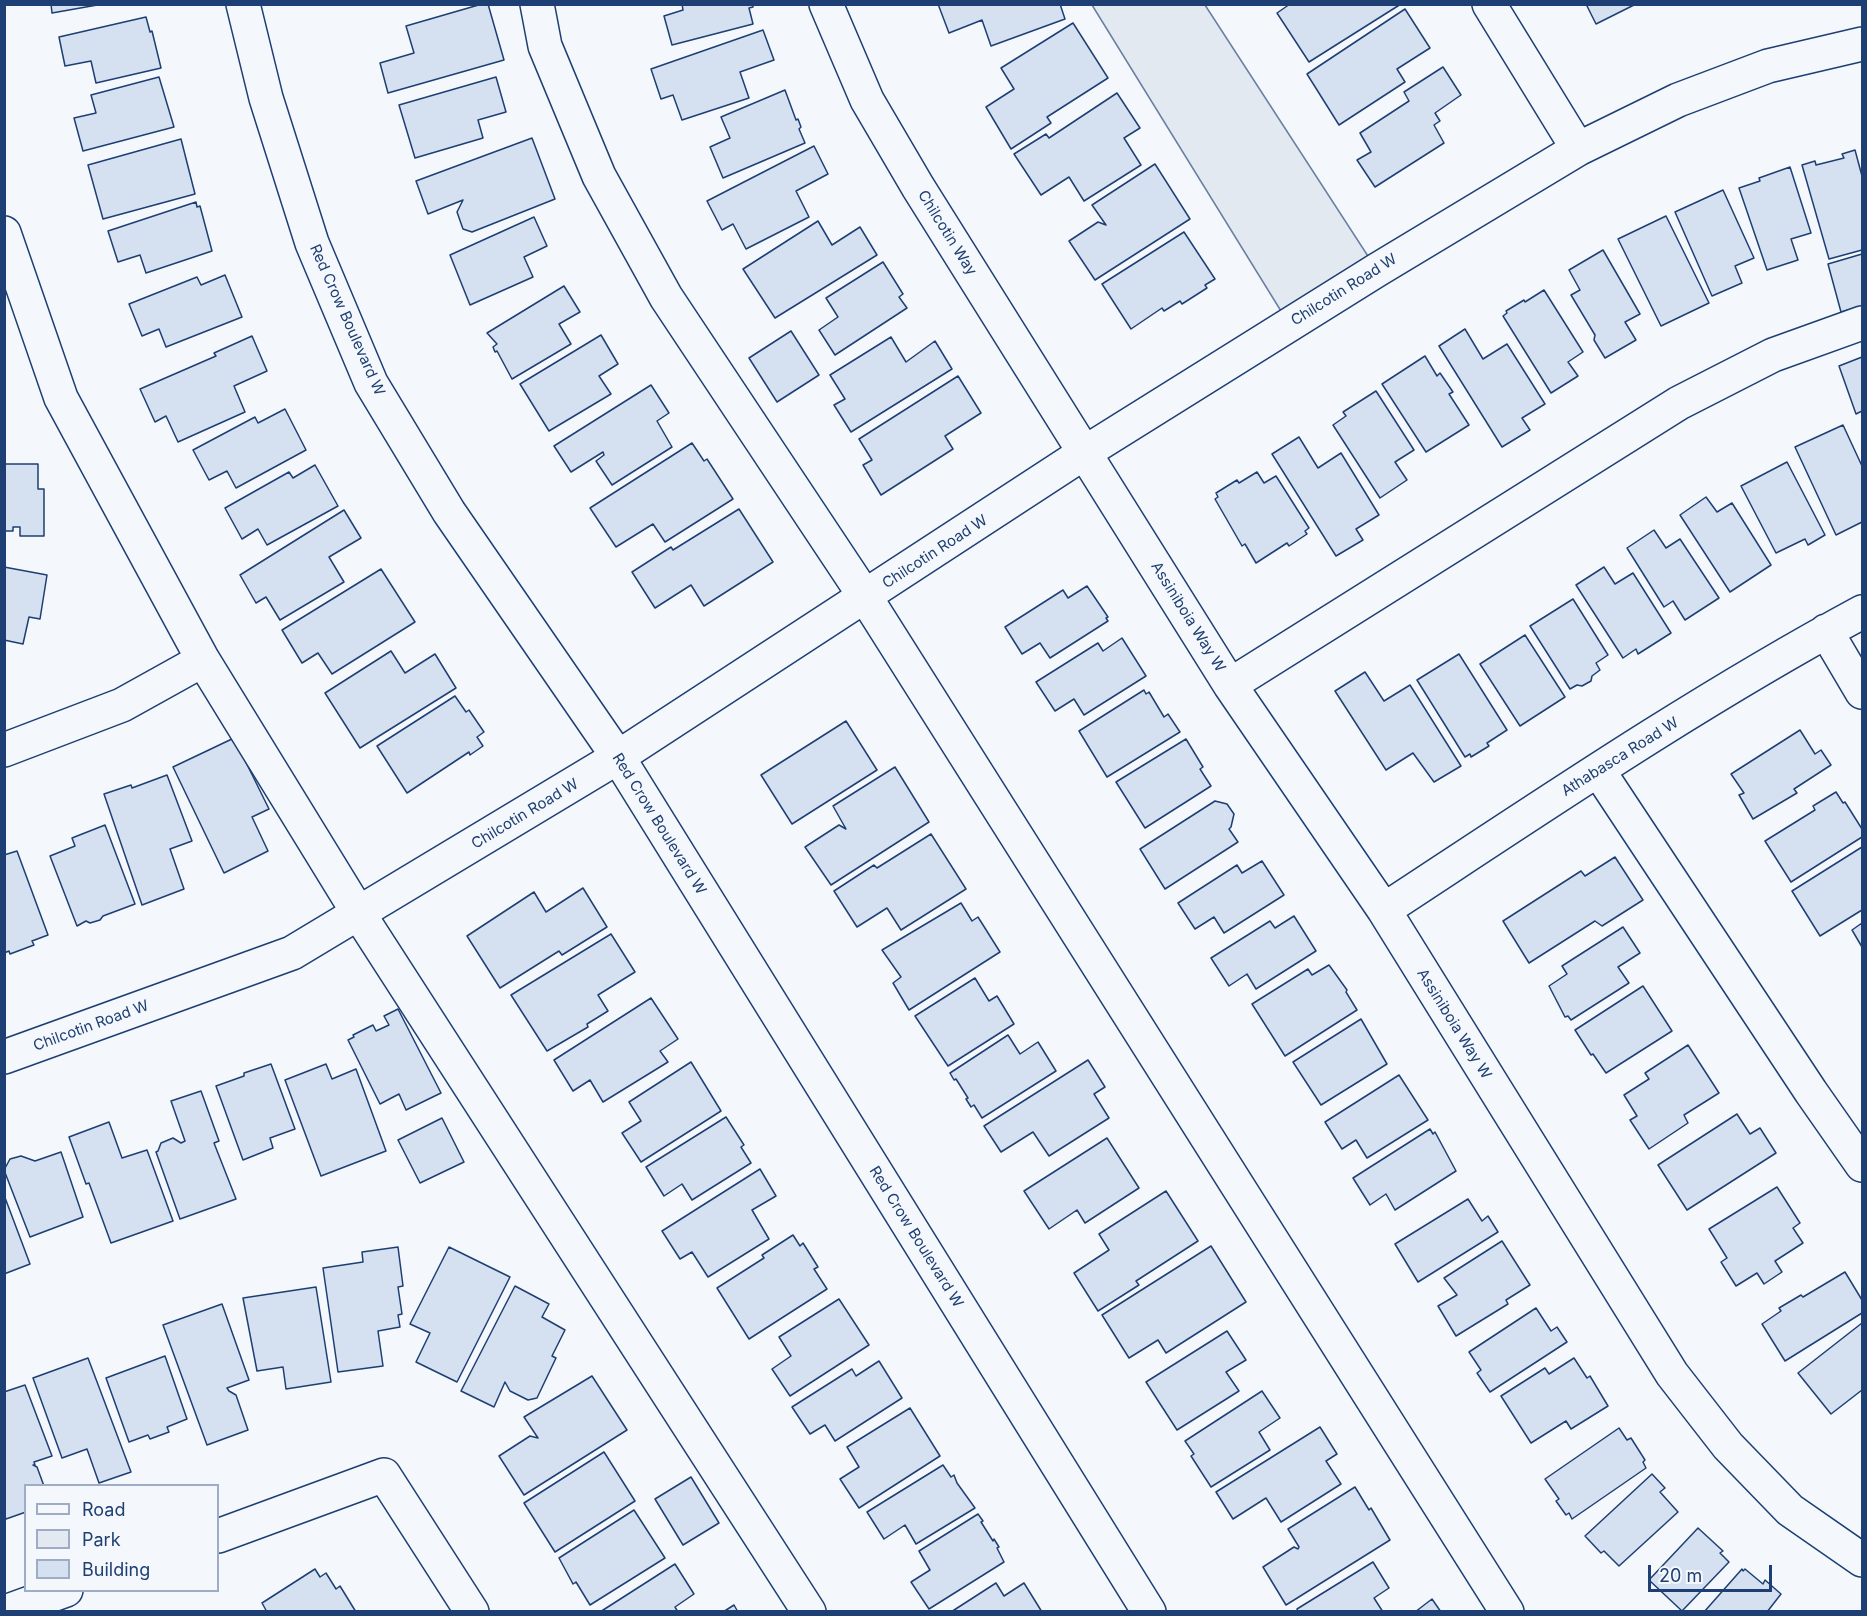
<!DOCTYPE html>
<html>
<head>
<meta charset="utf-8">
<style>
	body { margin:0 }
	#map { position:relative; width:1867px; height:1616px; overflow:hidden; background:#f4f7fb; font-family:Inter,sans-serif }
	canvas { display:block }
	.frame { position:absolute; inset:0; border:6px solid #1d3f73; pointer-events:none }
	.legend { position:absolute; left:24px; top:1484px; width:195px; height:108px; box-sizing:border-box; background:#f4f7fb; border:2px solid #9eadc5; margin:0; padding:8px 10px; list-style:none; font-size:18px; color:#1d3f73 }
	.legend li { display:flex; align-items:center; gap:12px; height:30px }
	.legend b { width:30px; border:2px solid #9eadc5 }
	.scale { position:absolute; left:1648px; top:1565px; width:124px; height:27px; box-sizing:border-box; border:3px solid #1d3f73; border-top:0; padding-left:8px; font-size:18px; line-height:21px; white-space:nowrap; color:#1d3f73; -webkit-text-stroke:4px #f4f7fb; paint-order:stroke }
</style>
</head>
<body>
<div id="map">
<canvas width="1867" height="1616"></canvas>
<div class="frame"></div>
<ul class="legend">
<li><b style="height:8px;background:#f4f7fb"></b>Road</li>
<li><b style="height:16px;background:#e3e9f0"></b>Park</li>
<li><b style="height:16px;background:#d5e0f0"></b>Building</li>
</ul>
<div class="scale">20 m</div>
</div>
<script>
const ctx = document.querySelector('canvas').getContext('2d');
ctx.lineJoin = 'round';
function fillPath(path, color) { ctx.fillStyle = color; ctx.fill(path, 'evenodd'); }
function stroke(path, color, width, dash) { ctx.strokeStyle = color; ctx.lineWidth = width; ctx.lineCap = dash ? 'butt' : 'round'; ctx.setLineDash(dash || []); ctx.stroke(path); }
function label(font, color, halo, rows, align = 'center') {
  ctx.font = font + ' Inter,sans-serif'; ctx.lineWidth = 4.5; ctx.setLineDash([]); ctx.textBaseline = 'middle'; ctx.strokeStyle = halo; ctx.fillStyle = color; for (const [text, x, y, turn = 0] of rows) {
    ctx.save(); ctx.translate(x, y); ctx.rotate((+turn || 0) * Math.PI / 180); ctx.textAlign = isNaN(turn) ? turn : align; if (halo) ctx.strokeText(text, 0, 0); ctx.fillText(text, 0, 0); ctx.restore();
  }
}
const green = new Path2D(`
	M1092,5H1205L1377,270L1289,324Z`);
fillPath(green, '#e3e9f0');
stroke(green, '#687fa3', 1.5);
const building = new Path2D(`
	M51,4H103L52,13Z
	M482,4H488L504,60L388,93L380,63L414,53L406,26Z
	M682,4H753V7L749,8L753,24L672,45L664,16L683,10Z
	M938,4H1060L1065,19L991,46L982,20L949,33Z
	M1290,4H1401L1309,62L1277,13Z
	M1586,4H1636L1596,24Z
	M1405,9L1430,48L1397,69L1405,82L1339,125L1307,74Z
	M146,17L150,32L152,31L161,68L96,83L91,61L65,66L59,37Z
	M1073,23L1108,78L1047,117L1051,123L1011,149L986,107L1014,89L1001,68Z
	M763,30L774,60L740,72L749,98L682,120L673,95L661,99L651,69Z
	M1443,67L1461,95L1435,113L1440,121L1434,125L1444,143L1375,187L1357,160L1371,152L1360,133L1409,101L1404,92Z
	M159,77L174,127L83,151L74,118L96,113L91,95Z
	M496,77L506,112L478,120L483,138L415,158L399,105Z
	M785,90L796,120L798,119L801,127L799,129L805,143L723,178L710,147L730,138L721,117Z
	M1117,93L1140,128L1124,138L1141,165L1084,201L1069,177L1041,195L1014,154L1046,134L1049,138Z
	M532,138L555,199L472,232L463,229L457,212L463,200L428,214L416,181Z
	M181,139L195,194L103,219L88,165Z
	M814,146L828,174L796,191L809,217L746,249L733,224L722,230L707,201Z
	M1855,150L1862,176V250L1829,259L1802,165L1815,161L1816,165L1844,158L1842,154Z
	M1155,164L1190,219L1095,280L1069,241L1098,222L1106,225L1092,205Z
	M1790,167L1811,233L1791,239L1798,260L1767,270L1739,188L1760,181L1759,178Z
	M1723,190L1754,258L1735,266L1742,283L1712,296L1675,212Z
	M196,202L197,207L200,206L212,251L146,273L140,255L118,262L108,231Z
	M1666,216L1709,303L1661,326L1618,239Z
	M534,217L547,246L524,257L533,277L470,305L450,255Z
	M818,221L832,245L860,227L877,255L775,318L743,269Z
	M1184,232L1215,279L1205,285L1207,288L1182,304L1180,301L1164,311L1162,308L1131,329L1102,284Z
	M1603,250L1640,314L1625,322L1636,340L1605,358L1594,340L1595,335L1571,295L1580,290L1569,270Z
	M1862,254V306L1841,312L1828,264Z
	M883,262L903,294L899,297L907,308L835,355L819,330L838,317L826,298Z
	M225,275L242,317L166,347L159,329L142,336L129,304L197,277L201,285Z
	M564,286L580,312L559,324L571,344L512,379L497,351L495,352L493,347L497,344L487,333Z
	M1544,290L1583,352L1568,362L1578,376L1551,393L1503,316L1507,313L1506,311L1524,300L1525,302Z
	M1465,329L1483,359L1507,344L1545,404L1522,418L1530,430L1502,447L1439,346Z
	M791,331L819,375L777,402L749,358Z
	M601,335L618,364L599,376L611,394L549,431L520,384Z
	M252,336L267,371L234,386L245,412L178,442L166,416L155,422L140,389L216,356L214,353Z
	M891,337L906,362L935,341L952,369L851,432L834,405L845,399L830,375Z
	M1425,356L1437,376L1440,373L1453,392L1449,394L1469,425L1426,452L1382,384Z
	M1862,357V411L1856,414L1839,366Z
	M958,376L981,413L945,436L953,449L881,495L863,465L872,460L859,439Z
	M651,385L669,413L657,421L672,447L612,485L596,461L604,455L603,452L571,472L554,446Z
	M1376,391L1414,450L1395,462L1407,480L1380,498L1333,425L1346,416L1343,412Z
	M285,409L306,450L236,488L227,471L209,480L193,450L255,417L258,423Z
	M1843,425L1862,466V522L1836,535L1795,447Z
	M1299,437L1318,468L1341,453L1379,515L1356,529L1363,540L1336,556L1272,454Z
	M692,443L704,461L707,459L733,499L665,542L653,524L616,547L590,508Z
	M1787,462L1825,535L1808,545L1805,539L1776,553L1741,486Z
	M4,464H38V489H44V536H20V527H13V531H4Z
	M315,465L338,506L267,545L258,529L242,539L225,508L289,472L293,478Z
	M1257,472L1264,483L1276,476L1309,528L1305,531L1307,534L1289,546L1287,543L1256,563L1245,544L1242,546L1215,499L1218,497L1216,493L1237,480L1239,483Z
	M1706,497L1717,512L1732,503L1771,565L1730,592L1680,515Z
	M739,509L773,562L704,606L691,585L655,608L632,572L671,547L673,550Z
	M344,510L361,538L329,557L344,582L280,620L266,597L256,603L240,575Z
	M1654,530L1666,548L1680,539L1719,598L1685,620L1673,601L1664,607L1627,548Z
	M4,567L47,575L40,619L29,617L23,644L4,640Z
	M1604,567L1615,584L1633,573L1671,633L1638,654L1636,649L1623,658L1576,585Z
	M381,569L415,622L332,674L318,653L302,663L282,630Z
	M1087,586L1108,617L1106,618L1108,621L1050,658L1040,643L1022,654L1005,627L1063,590L1068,598Z
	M1573,599L1608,655L1596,663L1600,670L1592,676L1591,681L1582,686L1577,685L1570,689L1530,626Z
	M1525,635L1565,697L1520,726L1480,664Z
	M1122,638L1146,676L1084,715L1074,699L1055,711L1036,682L1098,643L1103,651Z
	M391,651L405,673L435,654L456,688L360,748L325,693Z
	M1459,654L1507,730L1487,743L1489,746L1471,757L1470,754L1465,757L1417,680Z
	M1365,672L1384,701L1410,685L1461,766L1434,782L1413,753L1386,770L1335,691Z
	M1144,690L1146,694L1149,692L1164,717L1168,714L1180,732L1107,777L1079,731Z
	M455,696L466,712L469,710L484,732L477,737L483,746L470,755L469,752L407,793L377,746Z
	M846,721L877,770L792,824L761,775Z
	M1800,730L1815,754L1821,750L1831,765L1794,789L1797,793L1753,819L1739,795L1744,793L1731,774Z
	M234,738L269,809L252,817L268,851L224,873L173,767Z
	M1186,739L1203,767L1200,769L1211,786L1145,828L1116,782Z
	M895,767L929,822L831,885L805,847L839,825L846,829L833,806Z
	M167,775L192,841L170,849L184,889L142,905L104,794L131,785L132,788Z
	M1836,792L1843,803L1845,802L1862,829V837L1791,882L1765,841L1815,810L1813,806Z
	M1215,801L1227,804L1234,814L1231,827L1229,829L1238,842L1165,889L1140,849Z
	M105,825L135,904L103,916L100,920L90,923L86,921L77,926L50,856L75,846L72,838Z
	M931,834L966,889L901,930L887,908L857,927L834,891L874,865L877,868Z
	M1862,847V910L1820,936L1792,891Z
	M17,851L48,935L32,941L34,945L10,954L9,951L4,953V855Z
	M1615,857L1643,900L1602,926L1595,921L1529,963L1503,921L1581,871L1585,876Z
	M1262,861L1284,895L1224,933L1214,917L1195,929L1178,903L1237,865L1242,873Z
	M583,888L607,927L562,955L559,951L500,988L467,936L534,892L546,912Z
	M961,903L972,921L978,917L1000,952L909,1010L893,983L901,977L882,950Z
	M1294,916L1316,951L1256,989L1247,974L1229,986L1211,958L1270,921L1275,928Z
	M1862,923V947L1852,930Z
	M1623,927L1640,953L1618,967L1629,983L1571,1020L1568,1016L1565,1017L1549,986L1567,974L1562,966Z
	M611,934L635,972L598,995L608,1011L587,1024L588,1027L547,1051L511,995Z
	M1329,965L1347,990L1346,992L1357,1010L1285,1056L1252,1004L1308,969L1312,975Z
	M975,978L989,1001L997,996L1014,1024L948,1066L915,1016Z
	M1643,986L1672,1031L1606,1073L1593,1054L1591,1055L1575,1030Z
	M651,998L678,1039L660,1051L668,1062L603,1102L590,1080L573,1091L554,1060Z
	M398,1009L441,1093L406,1110L399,1094L380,1104L348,1040L354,1037L353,1035L373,1025L376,1031L389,1025L384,1016Z
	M1361,1019L1387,1064L1321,1105L1293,1062Z
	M1008,1035L1020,1054L1038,1042L1056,1071L982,1118L974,1105L971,1107L966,1099L968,1098L956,1079L954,1080L950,1073Z
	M1688,1045L1719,1093L1684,1115L1688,1123L1649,1149L1630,1120L1637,1116L1624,1095L1649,1079L1645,1073Z
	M1088,1060L1105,1087L1094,1094L1109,1118L1049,1156L1033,1132L1001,1152L984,1126Z
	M691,1062L721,1111L641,1162L622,1133L641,1121L629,1102Z
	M271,1064L295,1129L270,1138L273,1148L243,1160L216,1086L244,1076V1073Z
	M326,1064L332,1079L356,1069L386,1151L321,1176L285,1080Z
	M1399,1075L1428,1120L1367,1158L1356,1140L1342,1149L1325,1122Z
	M201,1091L219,1141L214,1143L236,1199L180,1219L156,1152L158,1151L161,1143L173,1138L181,1143L185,1141L171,1101Z
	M1737,1114L1750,1134L1760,1128L1776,1153L1687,1210L1658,1165Z
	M726,1117L744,1145L741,1147L751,1163L692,1200L682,1184L664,1196L646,1167Z
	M442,1118L464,1162L420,1183L398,1140Z
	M109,1122L122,1158L147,1150L173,1221L111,1243L89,1183L86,1184L69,1137Z
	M1430,1129L1433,1134L1435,1132L1456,1171L1395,1210L1386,1194L1370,1205L1353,1178Z
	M1107,1138L1139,1188L1085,1223L1077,1210L1049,1229L1024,1191Z
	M61,1152L83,1217L30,1237L4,1170L10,1159L21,1156L35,1161Z
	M760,1169L776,1196L752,1210L769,1239L708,1277L692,1252L680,1259L662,1231Z
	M1777,1187L1800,1223L1793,1228L1803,1243L1775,1261L1782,1272L1764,1284L1757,1273L1736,1286L1721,1262L1727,1258L1709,1229Z
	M1166,1191L1198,1241L1136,1281L1139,1285L1098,1311L1074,1273L1109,1250L1099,1234Z
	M4,1195L30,1264L4,1274Z
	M1468,1199L1482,1221L1488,1216L1498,1232L1418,1282L1395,1244Z
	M793,1235L800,1246L803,1243L818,1267L814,1269L827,1289L749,1339L717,1288L764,1258L762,1255Z
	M1502,1241L1530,1285L1506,1300L1508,1304L1456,1336L1438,1306L1457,1295L1444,1278Z
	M1211,1246L1246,1302L1166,1353L1158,1340L1129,1358L1102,1315Z
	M398,1247L403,1286L398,1287L402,1314L398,1315L400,1327L378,1331L383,1366L338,1372L323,1268L363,1262L362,1252Z
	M449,1247L510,1277L457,1382L416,1362L430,1333L410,1324Z
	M1845,1272L1862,1300V1313L1785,1361L1762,1324L1781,1311L1779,1308L1801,1295L1803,1297Z
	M515,1286L549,1304L542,1317L565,1330L552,1356L556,1358L537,1398L528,1400L510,1391L505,1382L494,1407L461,1391Z
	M316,1287L331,1382L286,1389L283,1367L257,1371L243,1298Z
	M839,1299L869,1345L790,1396L772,1369L791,1356L779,1337Z
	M222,1304L249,1380L227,1388L229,1391L236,1395L248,1430L207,1445L163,1325Z
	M1536,1308L1551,1331L1557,1327L1567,1342L1490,1392L1477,1373L1481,1370L1469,1352Z
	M1862,1323V1390L1831,1414L1798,1373Z
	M1227,1331L1246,1360L1226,1372L1239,1391L1177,1430L1146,1382Z
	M165,1356L187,1419L167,1427L169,1432L150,1439L148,1435L129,1442L106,1378Z
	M88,1358L131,1472L99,1483L87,1449L62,1458L33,1378Z
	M1574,1358L1587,1378L1590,1376L1608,1406L1571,1429L1566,1421L1531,1443L1501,1396L1545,1368L1549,1374Z
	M879,1361L902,1398L835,1441L825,1425L810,1434L792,1407L852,1369L856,1376Z
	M592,1376L627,1430L524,1495L499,1456L530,1436L538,1438L524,1417Z
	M25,1385L52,1456L34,1462L35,1465H33L37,1467L44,1486H26V1512L6,1519L4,1514V1392Z
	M1262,1391L1280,1418L1259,1432L1270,1450L1211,1487L1191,1456L1194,1454L1185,1441Z
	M910,1408L940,1456L859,1508L840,1479L859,1467L847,1447Z
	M1320,1427L1337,1454L1326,1461L1341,1484L1281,1522L1266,1498L1233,1519L1216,1492Z
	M1619,1428L1627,1440L1631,1438L1645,1460L1643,1462L1646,1468L1572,1519L1569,1513L1566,1515L1556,1501L1559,1499L1545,1479Z
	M604,1452L635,1501L555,1552L524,1503Z
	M943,1465L951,1477L954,1475L957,1483L975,1508L916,1544L905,1525L884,1539L867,1512Z
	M1652,1474L1665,1488L1660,1492L1678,1512L1619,1566L1604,1551L1601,1553L1585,1536Z
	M691,1477L719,1523L683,1545L655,1499Z
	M1355,1487L1369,1510L1371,1508L1390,1540L1286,1605L1263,1567L1294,1547L1298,1549L1299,1547L1288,1529Z
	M634,1510L665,1558L590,1605L576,1582L573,1584L559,1558Z
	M978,1514L983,1521L981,1522L993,1541L994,1539L999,1547L997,1548L1004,1562L929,1609L911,1582L930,1570L919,1551Z
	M1698,1528L1723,1551L1720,1553L1729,1562L1682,1611L1649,1580Z
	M1373,1562L1389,1588L1374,1598L1383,1612H1298L1297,1609Z
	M675,1564L694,1594L675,1607L678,1612H600Z
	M315,1569L320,1577L326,1573L336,1589L340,1586L356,1612H267L262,1603Z
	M1742,1569L1743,1571L1745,1569L1763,1584L1765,1580L1781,1594L1767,1612H1704Z
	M996,1583L1004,1596L1024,1583L1042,1612H951Z
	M1432,1599L1441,1612H1415Z
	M734,1605L738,1612H723Z`);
fillPath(building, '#d5e0f0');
stroke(building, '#1d3f73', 1.5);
const minor = new Path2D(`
	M243,4L266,98L312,243L371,383L449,512L618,757L1149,1612
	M537,4L545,46L599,176L666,297L866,598L1507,1612
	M826,4L867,100L918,187L1230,685L1384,910L1672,1374L1728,1446L1790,1510L1862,1560
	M1489,4L1578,149
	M4,233L61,398L203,660L359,914L809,1612
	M1826,631L1862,692
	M1230,685L1679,403L1773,355L1862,323
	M4,750L122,705L203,660
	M1598,770L1811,1092L1862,1165
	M1384,910C1541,807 1697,701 1862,612
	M4,1057L292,953L618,757L1084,453L1377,270L1578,149L1678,100L1768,66L1862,44
	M218,1536L384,1475L472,1612
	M5,1612L66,1590`);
stroke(minor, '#1d3f73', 36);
stroke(minor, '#f4f7fb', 33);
label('15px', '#1d3f73', '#f4f7fb', [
	["Chilcotin Way",947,233,58],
	["Chilcotin Road W",1344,290,-32],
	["Red Crow Boulevard W",347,320,66],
	["Chilcotin Road W",935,552,-33],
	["Assiniboia Way W",1188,617,58],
	["Athabasca Road W",1620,757,-32],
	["Chilcotin Road W",525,814,-31],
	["Red Crow Boulevard W",659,824,58],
	["Assiniboia Way W",1454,1024,58],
	["Chilcotin Road W",91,1026,-20],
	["Red Crow Boulevard W",916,1237,58]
]);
</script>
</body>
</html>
